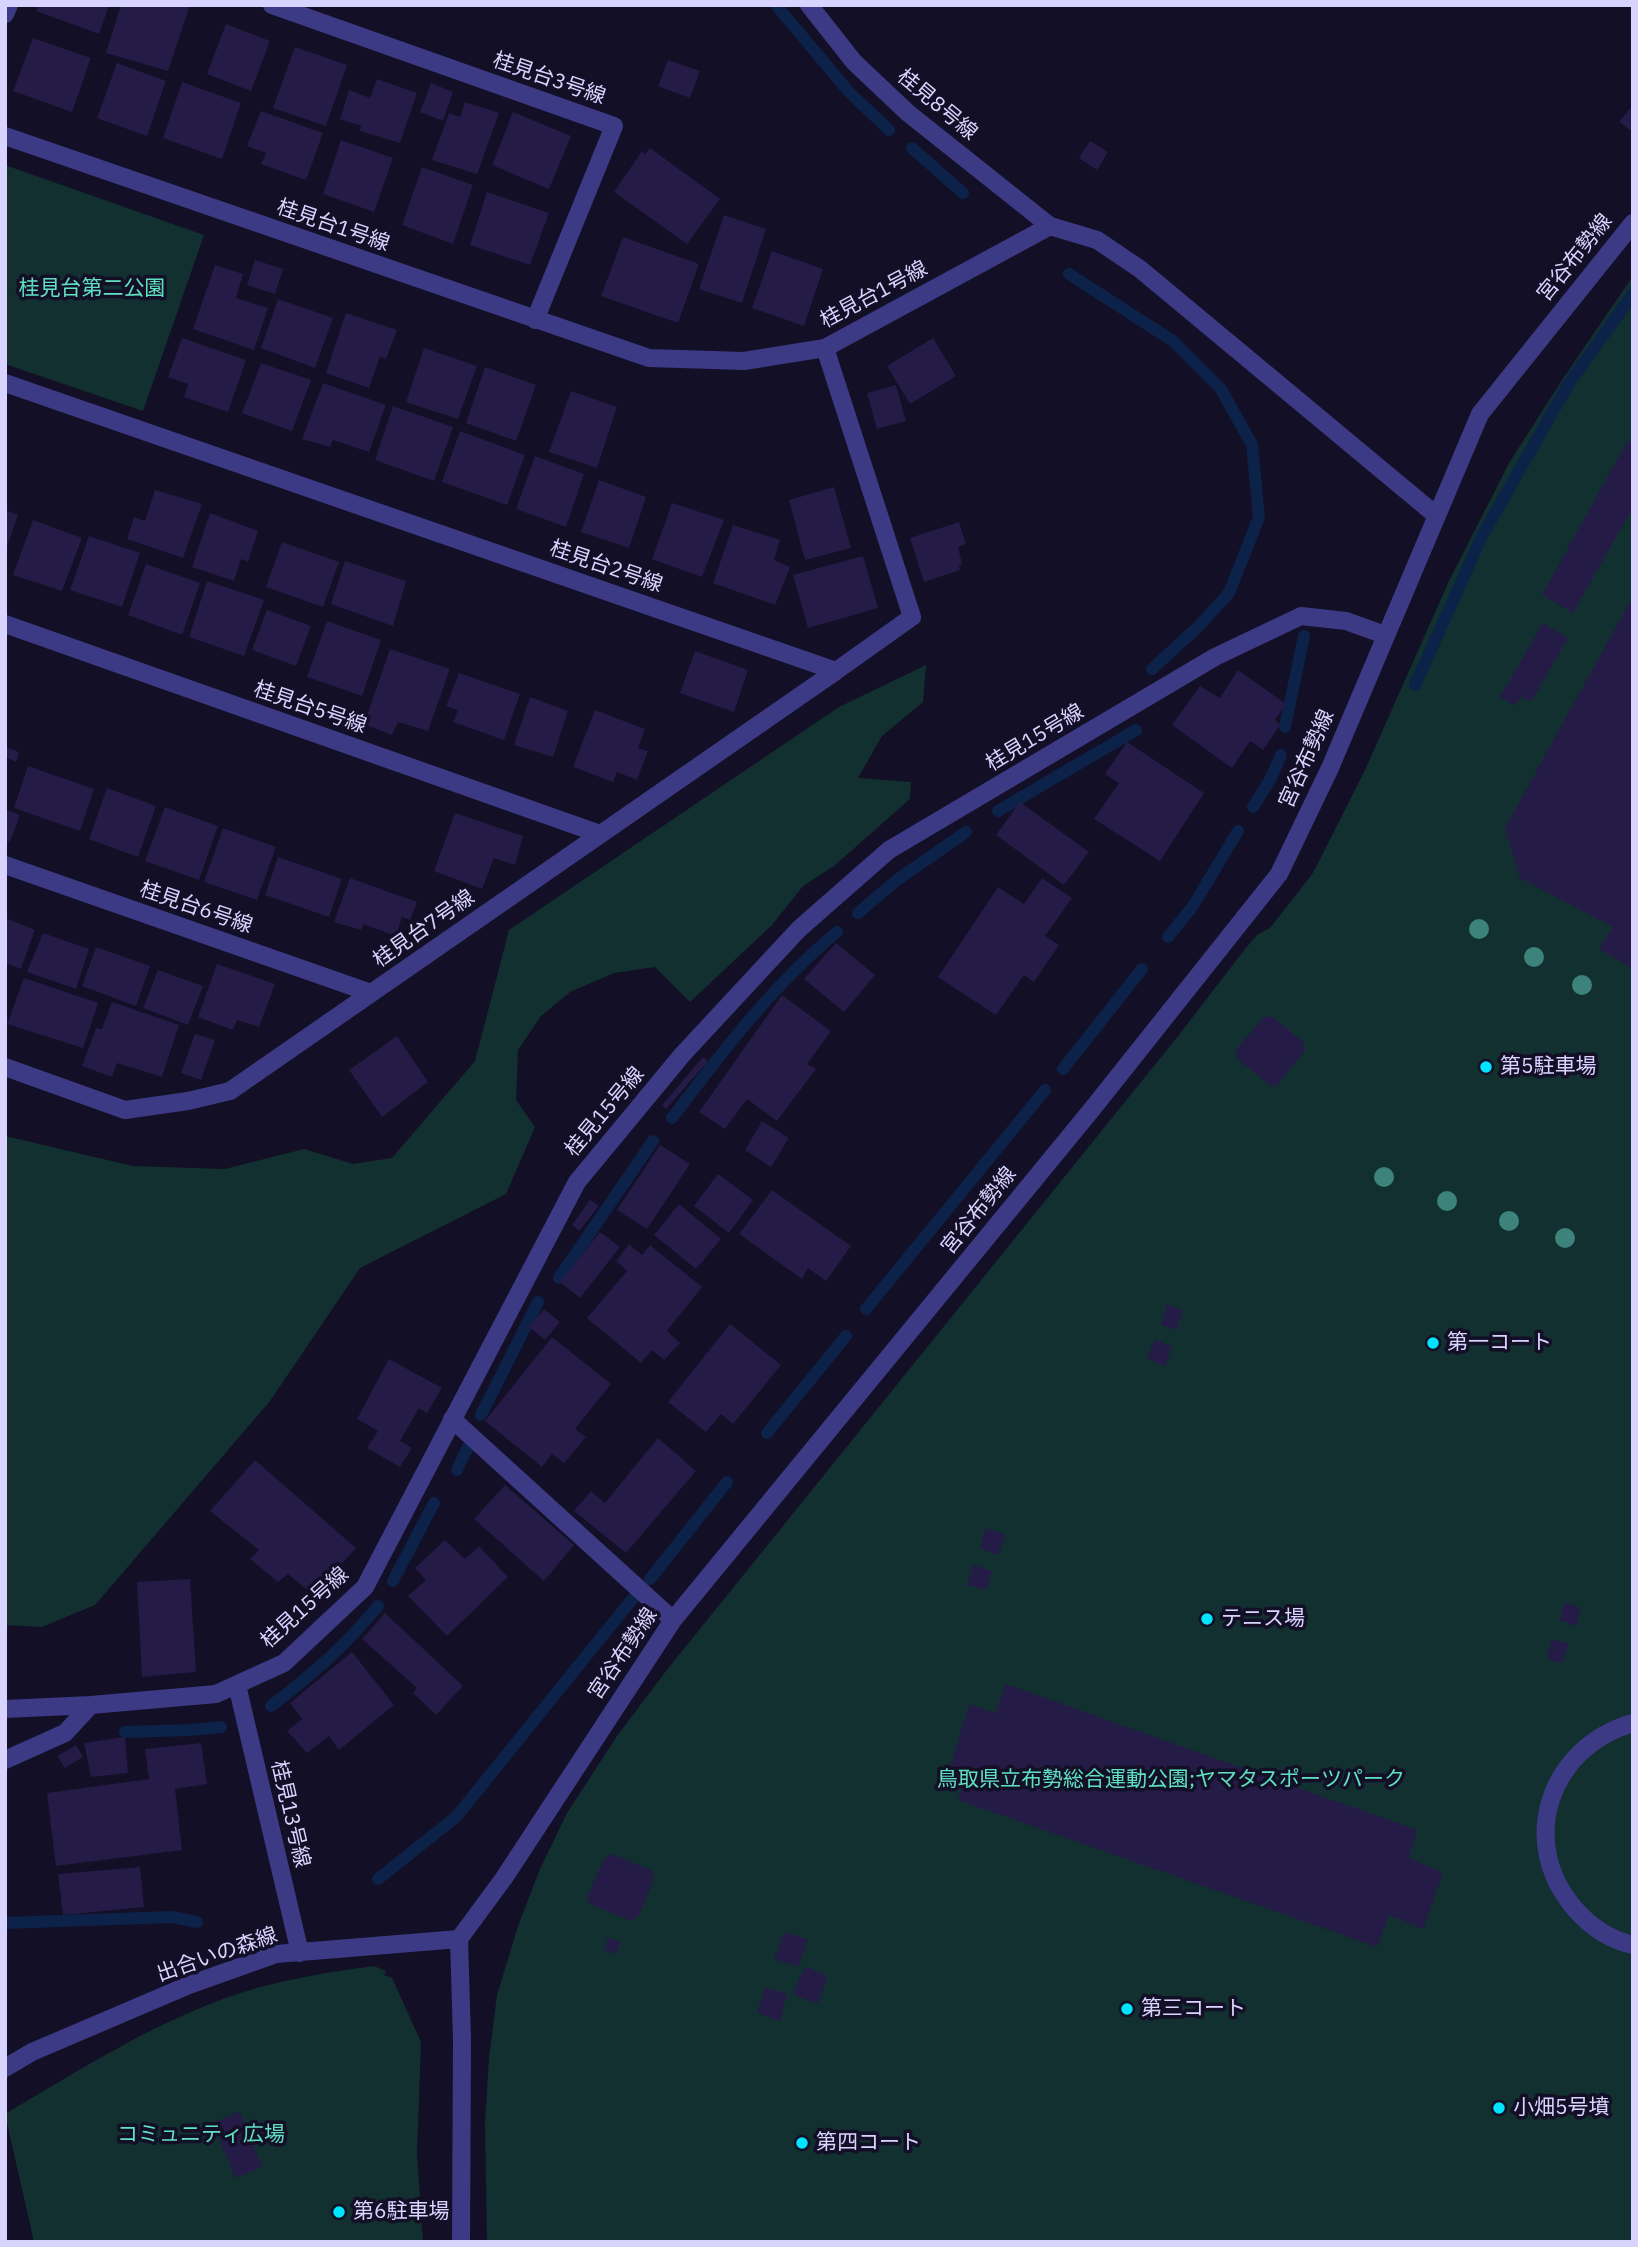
<!DOCTYPE html>
<html>
<head>
<meta charset="utf-8">
<style>
	body { margin:0 }
	#map { position:relative; width:1638px; height:2247px; overflow:hidden; background:#130f26; font-family:"IBM Plex Sans",sans-serif }
	canvas { display:block }
	.frame { position:absolute; inset:0; border:7px solid #d9d4ff; pointer-events:none }
</style>
</head>
<body>
<div id="map">
<canvas width="1638" height="2247"></canvas>
<div class="frame"></div>
</div>
<script>
const ctx = document.querySelector('canvas').getContext('2d');
ctx.lineJoin = 'round';
function fillPath(path, color) { ctx.fillStyle = color; ctx.fill(path, 'evenodd'); }
function stroke(path, color, width, dash) { ctx.strokeStyle = color; ctx.lineWidth = width; ctx.lineCap = dash ? 'butt' : 'round'; ctx.setLineDash(dash || []); ctx.stroke(path); }
function label(font, color, halo, rows, align = 'center') {
  ctx.font = font + ' "IBM Plex Sans","Noto Sans JP",sans-serif'; ctx.lineWidth = 7; ctx.setLineDash([]); ctx.textBaseline = 'middle'; ctx.strokeStyle = halo; ctx.fillStyle = color; for (const [text, x, y, turn = 0] of rows) {
    ctx.save(); ctx.translate(x, y); ctx.rotate((+turn || 0) * Math.PI / 180); ctx.textAlign = isNaN(turn) ? turn : align; if (halo) ctx.strokeText(text, 0, 0); ctx.fillText(text, 0, 0); ctx.restore();
  }
}
fillPath(new Path2D(`
	M5,165L204,235L143,411L5,364Z
	M1633,276V2242H487L485,2124L489,2058L497,1995L518,1926L540,1869L567,1813L617,1736L666,1671L1178,1036L1245,949L1257,935L1270,928L1313,873L1365,770L1449,581L1509,463L1564,377Z
	M926,665L923,702L882,736L858,778L911,782L910,799L834,866L803,886L772,925L690,1002L655,967L614,973L570,992L541,1016L518,1050L516,1100L535,1127L506,1194L360,1268L270,1401L95,1605L42,1627L5,1625V1136L133,1166L225,1169L304,1149L353,1164L392,1158L475,1061L509,930L839,707Z
	M374,1966L386,1971L384,1975L392,1978L421,2042L417,2153L423,2242H34L5,2114C76,2072 145,2028 223,1999C271,1981 323,1973 374,1966Z`), '#12302f');
stroke(new Path2D(`
	M776,5L849,92L889,130
	M912,148L963,193
	M1069,274L1173,341L1221,389L1252,445L1259,517L1229,593L1198,627L1152,669
	M1415,685L1482,536L1569,383L1633,294
	M1285,727L1304,636
	M1253,807L1271,778L1281,755
	M998,811L1136,730
	M858,913L897,880L966,832
	M1168,937L1193,906L1238,831
	M1063,1069L1142,969
	M672,1118C722,1052 773,985 837,932
	M559,1278L653,1141
	M866,1309L1045,1090
	M481,1415L538,1302
	M767,1433L846,1336
	M457,1470L468,1447
	M650,1579L727,1482
	M393,1581L434,1503
	M271,1706C313,1674 345,1646 378,1606
	M125,1732L191,1730L221,1727
	M378,1879L456,1817L638,1592
	M5,1923L172,1917L197,1922`), '#0c2248', 12);
fillPath(new Path2D(`
	M39,5H109L99,34L36,11Z
	M121,5H190L168,71L106,53Z
	M226,24L270,41L251,91L207,74Z
	M33,38L91,58L72,112L13,91Z
	M295,47L347,65L326,126L273,108Z
	M668,60L700,71L690,98L658,86Z
	M117,63L166,81L147,136L97,118Z
	M377,79L417,93L400,143L360,131L361,126L340,119L349,90L370,98Z
	M182,82L241,103L222,159L163,138Z
	M431,83L453,92L443,121L420,112Z
	M465,102L499,113L477,174L432,160L449,113L460,117Z
	M1633,105V132L1619,122Z
	M261,111L323,133L306,180L261,164L266,153L247,146Z
	M513,112L571,136L549,189L492,165Z
	M341,140L393,158L374,212L323,194Z
	M1090,141L1108,152L1097,170L1079,158Z
	M650,148L720,199L687,244L614,192L642,151L645,155Z
	M422,167L473,185L453,244L402,225Z
	M487,192L549,213L530,265L470,245Z
	M724,215L766,229L742,303L699,289Z
	M623,237L699,264L678,323L601,296Z
	M772,251L823,269L804,326L752,308Z
	M255,260L283,269L275,294L247,285Z
	M215,265L243,274L236,298L268,308L254,350L193,329Z
	M278,299L333,318L315,368L261,348Z
	M346,313L397,330L386,359L380,357L369,388L326,373Z
	M182,338L246,360L228,412L184,397L188,384L168,377Z
	M933,338L956,376L910,404L887,366Z
	M424,348L477,366L458,419L406,402Z
	M261,363L311,380L292,431L242,413Z
	M485,367L536,385L516,441L466,423Z
	M323,383L386,405L369,452L333,440L330,447L302,439Z
	M896,385L906,421L877,429L867,393Z
	M571,391L617,407L597,468L549,452Z
	M393,406L453,427L434,481L375,460Z
	M460,431L525,455L507,505L442,482Z
	M1628,440L1633,443V507L1573,613L1542,595Z
	M535,456L584,474L566,527L516,509Z
	M599,480L646,497L629,548L581,532Z
	M834,487L851,548L805,560L789,500Z
	M155,490L202,504L183,558L127,539L134,517L145,521Z
	M672,503L724,520L702,577L652,559Z
	M5,510L18,515L6,549L5,548Z
	M210,513L258,531L248,562L241,559L234,581L192,567Z
	M33,520L82,538L62,591L13,575Z
	M959,522L966,544L958,547L962,564L959,566L960,570L924,582L910,538Z
	M733,525L780,540L774,560L790,567L775,605L713,583Z
	M89,536L140,553L122,607L70,590Z
	M282,542L339,562L323,607L266,587Z
	M863,556L878,608L808,628L793,575Z
	M345,561L406,581L393,626L331,604Z
	M146,564L200,583L182,635L128,615Z
	M207,581L264,600L244,656L189,637Z
	M1633,596V969L1599,949L1613,927L1520,878L1505,828Z
	M267,610L311,626L296,666L252,650Z
	M327,621L381,640L362,696L307,677Z
	M1543,623L1568,638L1531,702L1521,697L1515,706L1500,697Z
	M390,649L450,669L428,731L398,722L392,735L364,724Z
	M695,651L748,670L734,712L680,693Z
	M1238,670L1286,704L1275,720L1280,725L1263,750L1250,741L1232,768L1172,725L1200,686L1220,698Z
	M459,673L520,694L504,740L453,722L458,710L446,706Z
	M530,697L568,711L553,757L514,745Z
	M595,710L645,729L638,748L648,751L637,780L617,772L613,782L573,767Z
	M1127,742L1204,793L1160,861L1094,819L1119,783L1105,774Z
	M5,747L19,752L16,762L5,757Z
	M28,766L94,789L80,831L14,808Z
	M107,788L156,806L138,857L89,839Z
	M1020,802L1089,852L1064,885L996,835Z
	M165,807L218,826L199,880L145,861Z
	M5,809L20,815L10,842L5,841Z
	M455,813L523,836L515,865L494,858L482,889L434,871Z
	M223,828L276,847L257,900L204,882Z
	M278,857L342,879L329,917L265,895Z
	M350,878L417,902L410,920L402,917L396,936L363,924L361,930L334,922Z
	M1042,878L1072,898L1045,936L1059,945L1034,982L1024,975L996,1015L938,977L998,887L1024,904Z
	M5,918L35,930L21,969L5,963Z
	M43,933L89,949L76,989L27,972Z
	M836,943L875,975L844,1012L804,979Z
	M96,947L150,966L136,1006L82,986Z
	M217,964L275,984L259,1027L237,1020L233,1030L198,1017Z
	M158,970L203,986L188,1025L143,1008Z
	M24,978L98,1003L83,1048L7,1024Z
	M782,995L831,1031L807,1064L816,1069L777,1121L747,1099L725,1129L699,1112Z
	M112,1002L179,1025L162,1077L117,1063L112,1077L82,1066L96,1028L102,1029Z
	M1264,1017H1273L1303,1042L1305,1051L1276,1086L1268,1084L1237,1058L1236,1050Z
	M195,1034L215,1040L201,1080L181,1073Z
	M397,1036L428,1082L382,1117L349,1070Z
	M703,1057L708,1061L666,1109L662,1105Z
	M762,1121L789,1138L771,1167L745,1150Z
	M660,1145L690,1164L647,1229L617,1210Z
	M718,1174L753,1200L729,1233L694,1206Z
	M772,1190L851,1246L826,1281L808,1268L802,1279L739,1234Z
	M590,1200L599,1206L579,1231L572,1225Z
	M679,1204L721,1239L696,1269L654,1235Z
	M600,1232L620,1247L580,1298L560,1282Z
	M629,1244L642,1255L650,1245L702,1287L667,1331L680,1343L664,1360L652,1350L641,1363L587,1318L627,1271L616,1261Z
	M1167,1304L1183,1310L1177,1330L1161,1325Z
	M544,1309L560,1322L545,1340L529,1327Z
	M730,1324L781,1365L733,1424L721,1414L706,1432L668,1402Z
	M552,1337L611,1384L575,1429L586,1437L564,1463L552,1454L542,1467L485,1421Z
	M1155,1339L1172,1347L1165,1366L1147,1359Z
	M389,1359L442,1388L427,1413L419,1408L400,1441L412,1448L400,1467L367,1448L378,1431L357,1419Z
	M658,1438L696,1471L626,1553L574,1511L591,1491L605,1503Z
	M255,1460L356,1548L313,1595L288,1574L278,1582L250,1559L259,1550L210,1511Z
	M505,1485L574,1545L544,1581L474,1519Z
	M986,1528L1006,1535L998,1555L980,1548Z
	M445,1540L465,1559L479,1546L508,1577L447,1636L408,1596L426,1580L415,1568Z
	M974,1565L992,1571L986,1590L967,1585Z
	M190,1579L196,1672L142,1677L137,1582Z
	M1565,1602L1581,1608L1576,1626L1559,1620Z
	M385,1613L463,1686L436,1715L413,1693L417,1688L362,1639Z
	M1552,1639L1569,1644L1562,1663L1546,1658Z
	M352,1652L394,1705L339,1750L329,1736L307,1753L287,1731L302,1719L290,1703Z
	M1006,1684L1417,1830L1409,1858L1443,1873L1423,1929L1389,1915L1377,1947L958,1800L967,1774L950,1767L969,1704L995,1713Z
	M125,1737L128,1773L91,1777L84,1743Z
	M201,1743L207,1784L175,1789L182,1850L56,1866L47,1793L149,1779L145,1749Z
	M76,1745L83,1757L65,1768L57,1756Z
	M612,1854L651,1870L654,1880L639,1915L631,1921L590,1904L587,1897L604,1859Z
	M140,1867L144,1907L63,1915L58,1874Z
	M784,1932L808,1939L798,1967L774,1959Z
	M608,1938L621,1942L616,1954L604,1950Z
	M805,1966L828,1977L817,2004L793,1994Z
	M765,1987L787,1994L780,2022L757,2012Z
	M240,2111L262,2167L235,2178L213,2123Z`), '#241b47');
stroke(new Path2D(`
	M272,5L614,126L535,320
	M809,5L854,62L908,113L1050,226
	M5,14L9,5
	M5,136L649,358L744,361L825,348L1050,226L1097,240L1140,269L1437,516
	M5,383L836,671L912,617L825,348
	M5,624L600,834
	M5,865L371,993
	M5,1067L125,1110L188,1101L230,1091L836,671
	M452,1419L673,1620
	M237,1685L300,1953
	M5,1709L91,1705
	M1633,1723C1549,1747 1517,1842 1575,1909C1590,1926 1610,1940 1633,1945
	M5,1760L65,1733L91,1705L216,1694L284,1663L365,1587L577,1182L682,1055L799,929L889,850L1215,657L1301,616L1346,621L1385,635
	M5,2068L32,2052L189,1985L276,1954L459,1939
	M461,2242L462,2039L459,1939L504,1878L673,1620L1093,1108L1279,874L1330,768L1480,414L1633,223`), '#3d3a85', 18);
ctx.fillStyle = '#3d827b';
for (const [x, y] of [
	[1479,929],
	[1534,957],
	[1582,985],
	[1384,1177],
	[1447,1201],
	[1509,1221],
	[1565,1238]
]) { ctx.beginPath(); ctx.arc(x, y, 10, 0, 2 * Math.PI); ctx.fill(); }
for (const [x, y, r, color] of [
	[1486,1067,7,"#00e5ff"],
	[1433,1343,7,"#00e5ff"],
	[1207,1619,7,"#00e5ff"],
	[1127,2009,7,"#00e5ff"],
	[1499,2108,7,"#00e5ff"],
	[802,2143,7,"#00e5ff"],
	[339,2212,7,"#00e5ff"]
]) { const dot = new Path2D(); dot.arc(x, y, r, 0, 2 * Math.PI); ctx.fillStyle = color; ctx.fill(dot); stroke(dot, '#130f26', 2.5); }
label('21px', '#d9d4ff', '#130f26', [
	["桂見台3号線",549,79,19],
	["桂見8号線",937,105,40],
	["桂見台1号線",333,226,19],
	["宮谷布勢線",1575,258,-51],
	["桂見台1号線",874,295,-28],
	["桂見台2号線",606,567,19],
	["桂見台5号線",310,708,19],
	["桂見15号線",1035,738,-31],
	["宮谷布勢線",1307,759,-66],
	["桂見台6号線",196,908,19],
	["桂見台7号線",424,929,-35],
	["桂見15号線",605,1112,-50],
	["宮谷布勢線",979,1211,-51],
	["桂見15号線",305,1608,-42],
	["宮谷布勢線",623,1654,-56],
	["桂見13号線",290,1814,77],
	["出合いの森線",217,1955,-19]
]);
label('21px', '#5fe0c0', '#130f26', [
	["桂見台第二公園",92,289],
	["鳥取県立布勢総合運動公園;ヤマタスポーツパーク",1171,1780],
	["コミュニティ広場",201,2135]
]);
label('21px', '#d9d4ff', '#130f26', [
	["第5駐車場",1500,1067],
	["第一コート",1447,1343],
	["テニス場",1221,1619],
	["第三コート",1141,2009],
	["小畑5号墳",1513,2108],
	["第四コート",816,2143],
	["第6駐車場",353,2212]
], 'left');
</script>
</body>
</html>
